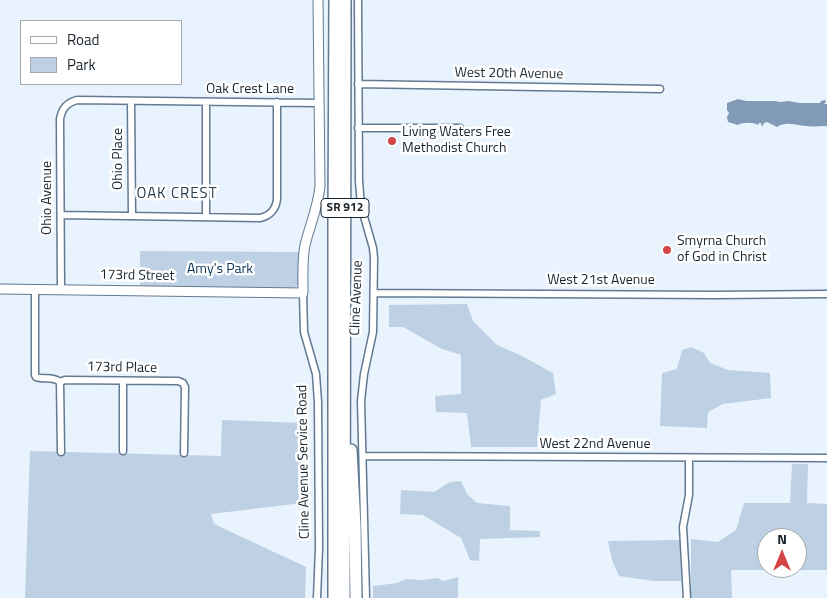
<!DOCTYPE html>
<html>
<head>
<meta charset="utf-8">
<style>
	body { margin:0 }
	#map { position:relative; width:827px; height:598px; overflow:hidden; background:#e8f3fe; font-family:"Titillium Web",sans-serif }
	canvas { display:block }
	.legend { position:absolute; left:20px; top:20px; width:162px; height:65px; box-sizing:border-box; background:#fff; border:1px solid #a4a8ab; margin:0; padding:6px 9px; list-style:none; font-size:15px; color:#1b252e }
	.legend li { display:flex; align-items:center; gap:10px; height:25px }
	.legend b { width:25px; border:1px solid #a4a8ab }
	.north { position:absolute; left:757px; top:528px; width:50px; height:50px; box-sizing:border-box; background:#fff; border:1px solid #a4a8ab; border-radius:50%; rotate:0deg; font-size:14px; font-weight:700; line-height:20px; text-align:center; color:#1b252e }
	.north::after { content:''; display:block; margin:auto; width:18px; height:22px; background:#d44547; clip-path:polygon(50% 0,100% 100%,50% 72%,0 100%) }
</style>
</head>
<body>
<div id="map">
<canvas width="827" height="598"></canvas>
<ul class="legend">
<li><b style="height:6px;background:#fff"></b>Road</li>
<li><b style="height:14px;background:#bed0e3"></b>Park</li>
</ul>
<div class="north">N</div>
</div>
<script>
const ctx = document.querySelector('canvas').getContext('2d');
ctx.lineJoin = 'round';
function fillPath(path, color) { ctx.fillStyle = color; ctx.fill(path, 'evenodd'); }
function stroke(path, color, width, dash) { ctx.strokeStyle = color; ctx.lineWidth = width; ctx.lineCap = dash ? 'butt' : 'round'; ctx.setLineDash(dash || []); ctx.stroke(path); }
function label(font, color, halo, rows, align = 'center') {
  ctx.font = font + ' "Titillium Web",sans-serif'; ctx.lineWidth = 5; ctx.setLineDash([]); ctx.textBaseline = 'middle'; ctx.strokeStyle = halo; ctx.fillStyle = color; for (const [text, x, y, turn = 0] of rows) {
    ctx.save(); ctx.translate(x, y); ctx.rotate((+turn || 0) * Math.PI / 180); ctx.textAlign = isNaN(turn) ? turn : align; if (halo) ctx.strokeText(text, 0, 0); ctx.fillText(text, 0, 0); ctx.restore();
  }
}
fillPath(new Path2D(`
	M140,251L300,252L299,284L293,289L140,287Z
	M467,304L473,321L497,345L520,355L553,373L556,394L541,400L537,447H471L467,413L436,412L435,396L461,394V355L442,349L403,327H389V305Z
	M691,347L704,353L710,363L728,370L770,373L771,398L723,404L708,412L707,428L660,426L662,373L677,369L682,350Z
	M222,420L305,423L302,503L211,514L214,524L306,567L305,598H25L30,451L221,456Z
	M792,464H808L807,503L827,504V570H731L732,598H691V539L718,542L736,530L744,503H790ZM767,538H797V568H767Z
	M461,481L467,494L477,503L510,506V530L540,531V537L480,539L479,561L470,560L461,538L423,515L400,514L401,490L434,492L450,482Z
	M680,540L681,581H653L619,576L612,560L608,541Z
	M458,577V598H373V586L397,583L406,579L422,580L437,578L444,581Z`), '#bed0e3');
fillPath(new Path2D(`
	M738,99L746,101H775L780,102L788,101L800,103H820L821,101L825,100L826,102L824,104H827V126C820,126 812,127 806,126C796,125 785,121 777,127L767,122L764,123L762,127L761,123H759L758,125C754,122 742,122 738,125L728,122L727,117L729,113L727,110V103Z`), '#819ab5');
const street = new Path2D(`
	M358,0L359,181L361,206L373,248L374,258L373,332L364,374L361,401L366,598
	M358,84L660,89
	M131,101L132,216
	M206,102V217
	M358,128H460
	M61,215L260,218C270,216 276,209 277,199V102
	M35,289V375L36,377C44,380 53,376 60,382
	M61,289L60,119C62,109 66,103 77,100L318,103
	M303,293L304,332L316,374L318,402L319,548L317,598
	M374,293L715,295L827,294
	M123,381V451
	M60,382L65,380L178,381L183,383L185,387L184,453
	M60,382L61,452
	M363,456L827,458
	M687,598L683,527L689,495V458`);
const secondary = new Path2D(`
	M0,289L303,293C303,277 302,260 305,245C310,225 318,207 320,186L318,0`);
const highway = new Path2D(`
	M351,450L355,526L356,598
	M334,598V226L335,0
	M344,598L345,0`);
stroke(street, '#627a92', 9);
stroke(secondary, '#627a92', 11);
stroke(highway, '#627a92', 14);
stroke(street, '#fff', 6);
stroke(secondary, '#fff', 9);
stroke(highway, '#fff', 11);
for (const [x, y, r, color] of [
	[392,141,5,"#d44547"],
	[667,250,5,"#d44547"]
]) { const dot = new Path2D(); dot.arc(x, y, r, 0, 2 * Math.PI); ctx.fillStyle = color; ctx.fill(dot); stroke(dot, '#fff', 2); }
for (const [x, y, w] of [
	[345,208,48]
]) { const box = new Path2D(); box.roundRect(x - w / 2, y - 9.5, w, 19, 4); ctx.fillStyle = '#fff'; ctx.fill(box); stroke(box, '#1b252e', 1); }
label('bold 12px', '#1b252e', null, [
	["SR 912",345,208]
]);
label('14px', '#1b252e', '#fff', [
	["West 20th Avenue",509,74,1],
	["Oak Crest Lane",250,90],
	["Ohio Place",119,159,-90],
	["Ohio Avenue",48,198,-90],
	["173rd Street",137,276,1],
	["West 21st Avenue",601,281],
	["Cline Avenue",357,298,-88],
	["173rd Place",122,368,1],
	["West 22nd Avenue",595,445],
	["Cline Avenue Service Road",304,462,-91]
]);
label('14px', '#1b252e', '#fff', [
	["Living Waters Free",402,133],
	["Methodist Church",402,149],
	["Smyrna Church",677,242],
	["of God in Christ",677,258]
], 'left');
label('14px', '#083357', '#fff', [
	["Amy's Park",220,270]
]);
ctx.letterSpacing = '1px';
label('15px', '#273d52', '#fff', [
	["OAK CREST",177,194]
]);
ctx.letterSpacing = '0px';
</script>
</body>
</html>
